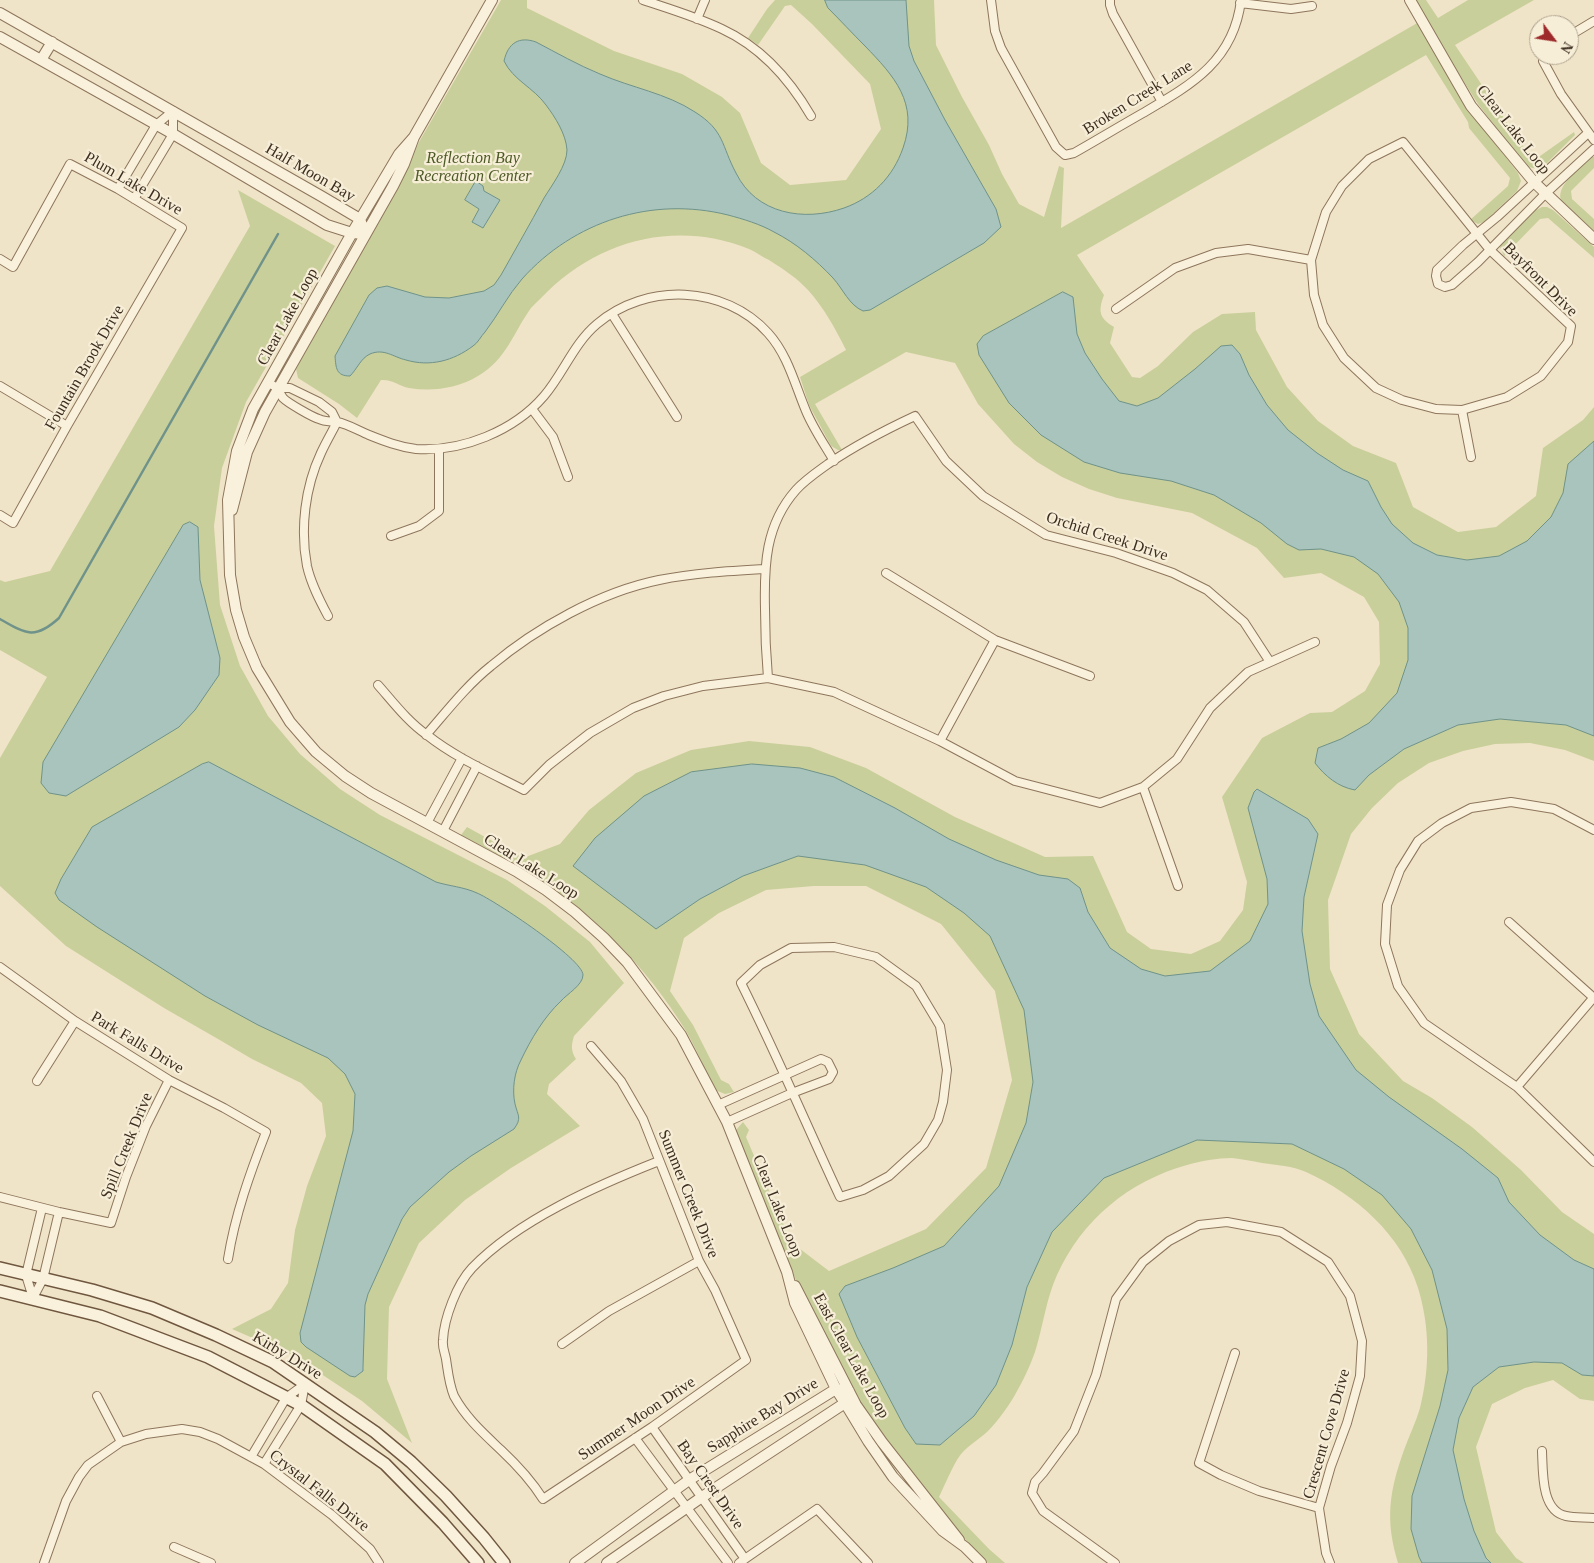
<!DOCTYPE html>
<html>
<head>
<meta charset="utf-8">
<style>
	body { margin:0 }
	#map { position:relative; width:1594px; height:1563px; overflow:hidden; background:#f0e4c8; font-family:Georgia,serif }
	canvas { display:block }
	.north { position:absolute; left:1529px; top:15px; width:50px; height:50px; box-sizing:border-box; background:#f7eed8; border:1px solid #ada18e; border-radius:50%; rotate:121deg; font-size:14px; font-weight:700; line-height:20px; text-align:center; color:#3d2e20 }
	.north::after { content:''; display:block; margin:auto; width:18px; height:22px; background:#9e2a2b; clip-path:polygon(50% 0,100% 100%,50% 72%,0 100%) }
</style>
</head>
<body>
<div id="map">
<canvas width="1594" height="1563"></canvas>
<div class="north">N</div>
</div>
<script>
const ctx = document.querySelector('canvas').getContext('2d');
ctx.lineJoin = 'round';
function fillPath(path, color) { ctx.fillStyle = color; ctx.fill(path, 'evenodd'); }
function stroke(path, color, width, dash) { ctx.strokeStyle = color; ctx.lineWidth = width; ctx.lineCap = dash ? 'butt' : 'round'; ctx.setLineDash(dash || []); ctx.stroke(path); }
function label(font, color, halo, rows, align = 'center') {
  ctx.font = font + ' Georgia,serif'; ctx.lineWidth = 4.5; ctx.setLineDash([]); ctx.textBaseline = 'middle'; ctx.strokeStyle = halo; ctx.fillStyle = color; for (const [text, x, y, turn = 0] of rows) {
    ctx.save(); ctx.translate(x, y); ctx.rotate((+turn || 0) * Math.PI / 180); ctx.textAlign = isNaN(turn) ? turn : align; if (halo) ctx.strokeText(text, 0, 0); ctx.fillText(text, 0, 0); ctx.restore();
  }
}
fillPath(new Path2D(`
	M501,0H527V8L614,51L682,74L722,97L740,113L761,163L790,185L846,180L881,129L870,84L812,24L791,5L785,6L758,45L748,38L767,9L775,0H934L936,45L962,97L989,145L1002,174L1019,204L1044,217L1059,166L1064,168L1061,228L1419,22L1435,55L1480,124L1518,173L1521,181L1517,191L1484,222L1478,224L1470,220L1508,186L1510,178L1469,128L1468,122L1426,55L1077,255L1104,295C1098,311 1099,318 1114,327L1110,343L1132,377L1140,378L1158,366L1193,332L1222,314L1255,312L1256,330L1287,387L1318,421L1353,446L1396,463L1413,507L1458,532L1496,527L1536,496L1543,448L1583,420L1594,407V761L1565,750L1530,743L1495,744L1463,751L1429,763L1398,783L1372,808L1351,834L1328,900L1330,969L1359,1034L1403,1081L1432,1098L1472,1127L1521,1170L1562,1212L1594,1234V1401L1580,1399L1553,1380L1525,1388L1492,1404L1476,1447L1496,1532L1516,1558L1524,1563H1398C1385,1520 1389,1492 1404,1450C1409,1436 1416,1422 1420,1408C1430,1368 1430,1327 1418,1288C1401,1234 1356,1195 1306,1172C1292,1166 1277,1165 1262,1163C1252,1161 1242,1159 1232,1158C1217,1158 1201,1161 1187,1165C1129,1181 1082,1220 1057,1275C1046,1299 1043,1327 1035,1352C1030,1366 1023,1381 1016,1393C1010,1404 998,1421 989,1430C981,1438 970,1444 962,1453C954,1462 945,1485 939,1497L989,1549L1005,1563H988L980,1557L907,1470L858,1400L798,1285L735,1139L736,1130L743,1122L749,1130L746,1137L791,1242L829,1271L926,1229L986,1168L1012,1080L995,991L941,924L866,886H814L766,890L719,913L684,938L670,991L693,1025L721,1080L729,1084L734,1092L725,1094L715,1090C705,1070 697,1050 686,1031C647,967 590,909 525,870C505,858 483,847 461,835L467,827L523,858L560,844L589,810L636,773L691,750L749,741L810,747L866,768L955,817L1045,857L1093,856L1127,932L1151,949L1191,954L1220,941L1243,910L1247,882L1222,797L1262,738L1310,713L1332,712L1365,691L1380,664L1379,622L1364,597L1321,573L1284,578L1257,548L1192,513L1117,498L1089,489L1062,477L1037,462L1014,444L978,404L955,363L906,352L815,404L842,450H838L831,446L809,405L800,377L846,350C835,328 824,308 808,290C797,278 783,269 769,260C762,257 756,252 749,249C678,220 601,239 547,292C542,297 536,303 531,308C513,333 507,359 478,376C458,388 433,392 409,388C399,386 392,379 381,380L357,418L339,404L298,378L296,369L399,183L419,142Z
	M1412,0H1426L1438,18L1468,0H1534L1455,45L1533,161L1574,132L1575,135L1544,166C1536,169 1532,169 1525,165L1478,104Z
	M1592,157H1594V168L1571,191L1572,199L1594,219V231L1562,203C1553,186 1581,168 1592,157Z
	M238,190L335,246L246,402L222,468L214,526L220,605L240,666L268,716L300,754L340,789L380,815L507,880L545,906L590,942L624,983L574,1036C571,1046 571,1051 576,1059L549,1084L547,1094L580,1126L511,1168L465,1200L419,1243L389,1307L387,1379L412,1443L362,1401L294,1356L232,1329L271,1309L288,1283L295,1230L307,1186L326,1136L322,1103L301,1083L252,1059L218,1039L164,1008L66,946L0,886V758L47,677L0,650V580L5,582L50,571L250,226Z
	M1542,207H1547L1553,210L1594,247V258L1548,218L1540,219L1504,256L1500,247L1503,242L1536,210Z`), '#c9cf9b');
const water = new Path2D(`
	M825,0H906L909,46L914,61L945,120L996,209L1001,227L984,243L870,310L863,311C849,305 843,289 833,278C816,260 796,243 774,232C760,224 743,219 728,215C652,196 574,221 522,279C508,295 498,315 485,332C481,336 478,343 473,346C453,361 430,367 406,360C393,357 384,348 370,354C361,358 357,369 350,376C336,376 336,368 335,356L369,295L377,288L387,286L425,297L449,298L484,291L494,285L501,275C515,250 530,224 544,198C552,185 567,165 567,150C566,134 555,117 546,105C534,88 513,80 504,61C508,43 519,36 536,42C557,53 578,65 600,74C632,88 666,93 695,112C725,131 721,145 736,173C756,214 804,222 844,208C872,198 893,177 903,148C919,103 894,76 865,46C852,33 840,20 828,8Z
	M476,181L483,186L484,191L500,200L483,228L472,222L479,209L465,200Z
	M1063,292L1073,297L1077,334L1085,353L1102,379L1119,401L1137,406L1158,398L1195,369L1221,346L1232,345L1240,354L1249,375L1267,405L1288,430L1317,453L1343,470L1368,481L1381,507L1392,524L1413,543L1437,555L1467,560L1499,556L1527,541L1551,517L1563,493L1568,464L1594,441V736L1566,725L1500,719L1458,725L1404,749L1369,775L1355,790C1338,787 1325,776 1315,763L1318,748L1341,739L1369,723L1397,693L1408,660V628L1399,602L1378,574L1354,557L1321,549L1299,550L1287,544L1261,523L1214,495L1171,481L1120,473L1084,462L1041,435L1009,403L979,355L977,344L983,336Z
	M190,522L198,527L200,580L220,658L219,675L195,710L179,727L66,796L49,793L41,783L43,762L183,525Z
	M209,762L436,882C449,886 464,887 477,893C494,900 583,959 583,975C583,985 567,994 561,1001C544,1017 531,1039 521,1060C514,1073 512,1090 515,1104C518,1116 522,1118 514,1129L471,1156L449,1172L410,1207L402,1219L368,1294L365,1305L363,1367V1371L355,1377L350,1376L306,1347L301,1342L300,1333L353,1131L355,1094L345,1074L328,1058L258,1025L205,996L97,927L59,900L55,893L61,879L92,827L202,764Z
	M752,764L800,768L834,777L895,808L949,839L996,860L1039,875L1068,879L1080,888L1088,912L1110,948L1141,969L1165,976L1210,971L1250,941L1268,904L1267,879L1248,808L1254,792L1257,789L1308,819L1318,834L1304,897L1302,931L1310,984L1319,1016L1356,1070L1389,1097L1462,1149L1498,1178L1509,1202L1540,1235L1574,1260L1594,1269V1376L1582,1375L1562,1363L1534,1362L1499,1367L1473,1387L1459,1418L1453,1450L1464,1499L1474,1531L1486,1558L1491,1563H1422L1419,1557L1411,1529L1412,1496L1440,1406L1448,1370L1447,1329L1432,1270L1411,1229L1382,1195L1344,1169L1292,1144L1197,1140L1104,1178L1052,1232L1027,1287L1012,1345L996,1385L974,1416L940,1445L916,1444L905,1428L857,1337L839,1294L845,1286L893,1268L944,1246L999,1186L1026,1123L1033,1082L1024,1010L990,936L964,913L926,887L865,865L798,856L743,876L700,899L656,929L573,866L595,838L644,796L691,772Z`);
fillPath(water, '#a9c4bc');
stroke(water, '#6f938a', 1);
stroke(new Path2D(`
	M0,619C26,634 35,640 59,618L278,234`), '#6f938a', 2.5);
const minor = new Path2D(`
	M643,0C670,9 697,17 722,29C761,47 790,80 811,116
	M991,0L995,31L1001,48L1056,147L1065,155L1074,153C1097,140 1120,126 1143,113C1191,85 1234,61 1241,0
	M1110,0V5L1113,14L1162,102
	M1240,3L1291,9L1312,6
	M697,19L705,0
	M1569,36L1594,21
	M1546,55L1543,61L1561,94L1594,140
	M1588,133L1497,217L1463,245L1437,270L1436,276L1438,284L1445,287L1452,285L1478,262L1545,194L1594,149
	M1403,142L1490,250L1571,326L1568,342L1541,376L1507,397L1462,410L1436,409L1402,400L1376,388L1344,358L1323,325L1314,295L1311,260L1326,212L1342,186L1369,159Z
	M118,189L156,125L173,111
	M134,199L173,134V111
	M0,259L13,267L70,164L118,189L182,228L67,426L13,523L0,515
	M1116,309L1175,268L1216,253L1248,249L1311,260
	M612,314L677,417
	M268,383L278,388H290L319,402L332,412L337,422
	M0,386L67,426
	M278,388C279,392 281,395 283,398C288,403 312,417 319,419C325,422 331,421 337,422C348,424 359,431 369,435C384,441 399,447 416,449C462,452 514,431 544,396C563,374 574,343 597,324C646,282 725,285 768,333C788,355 795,385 806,411C813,428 824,444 834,461
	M532,409L553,437L568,477
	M1462,410L1471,457
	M391,536L419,526L439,511V449
	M886,573L995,640L1090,676
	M328,616C320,601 311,584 307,566C300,529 305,487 321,453C326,442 332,432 337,422
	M768,678C766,655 765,632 765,609C764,566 765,525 796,490C805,480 817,472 828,464C856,445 885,430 915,416L946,461L983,496L1046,535L1116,553L1173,573L1207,590L1244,622L1270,662
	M378,685C393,702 408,722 427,735C456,758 491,773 524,790L549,765L590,733L633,708L664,696L703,686L768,678L834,692L940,741L1015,781L1100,803L1143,787L1177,759L1210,708L1248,672L1315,642
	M426,735C447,711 466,686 491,666C536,628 600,592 659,580C694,573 729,571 764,569
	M940,741L995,640
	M1143,787L1178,886
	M427,823L462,758
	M1594,830L1554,809L1511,802L1471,808L1442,823L1418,841L1400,870L1387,905L1385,944L1398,986L1424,1023L1517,1087L1594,1162
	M443,831L477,766
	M1509,922L1594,998
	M834,947L876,957L916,986L940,1026L947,1070L943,1102L938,1120L924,1144L889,1176L863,1190L840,1197C807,1126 776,1053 741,983L760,965L791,948Z
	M0,967L75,1021L169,1080L224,1108L266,1132C250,1173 235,1215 228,1259
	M591,1046L621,1081L643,1119L699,1261L715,1290L746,1360L652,1427L543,1499C531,1480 517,1465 501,1450C483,1433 466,1418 454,1396C449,1384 448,1372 446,1359C445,1353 442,1347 443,1340C444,1318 457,1284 472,1268C518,1220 598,1185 659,1161
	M37,1081L75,1021
	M1517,1087L1594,997
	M718,1105L821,1059L828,1062L833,1072L829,1079L792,1093L727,1122
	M0,1197L59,1212L111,1223L126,1177L146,1126L169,1080
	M33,1298L26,1275L42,1208
	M33,1298L43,1279L59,1212
	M562,1344L609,1311L699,1261
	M1235,1353L1199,1463L1221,1475L1259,1491L1319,1508
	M97,1396L121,1442
	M652,1427L745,1559
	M635,1438L728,1563
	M1542,1451C1543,1472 1541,1511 1566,1516C1575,1518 1585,1517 1594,1518
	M251,1457L286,1398L305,1384
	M264,1464L301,1405L305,1384
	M174,1547L211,1563
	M44,1563L66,1501L79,1477L88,1465L121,1442L146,1434L182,1429L200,1432L218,1439L264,1464L332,1515L370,1549L379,1563
	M739,1563L817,1509L868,1563
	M1115,1563L1043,1511L1032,1493L1035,1482L1043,1473L1074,1431L1096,1375L1116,1299L1143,1262L1169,1241L1199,1225L1227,1222L1281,1232L1328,1262L1350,1296L1362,1341L1360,1376L1347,1423L1331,1466L1319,1508L1326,1553L1330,1563`);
const tertiary = new Path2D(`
	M1410,0L1471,106L1534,182L1594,239
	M0,13L321,196L360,219L365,234L352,233L327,225L173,134L0,37
	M41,60L52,42
	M414,137L399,154L352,233L253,409L237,451L228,500L230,575L236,610L244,637L257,668L290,722L316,752L345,776L371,793L516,871L546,890L575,912L604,938L627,962L681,1035L727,1122L787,1272L795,1303L836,1389L845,1403L868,1441L893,1477L943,1531L965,1547L981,1563
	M232,510L247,452L265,412L393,186L404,164L414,137L492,0
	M795,1286L856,1405L882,1442L959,1540
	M575,1563L689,1480L836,1389L849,1391L845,1403L702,1497L607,1563`);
const secondary = new Path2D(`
	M0,1268L92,1290L152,1308L216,1335L273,1362L375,1432L411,1462L446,1496L484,1538L504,1563
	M0,1291L100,1316L208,1357L301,1405L385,1464L443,1523L478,1563`);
stroke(minor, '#8d765c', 10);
stroke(tertiary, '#8d765c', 12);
stroke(secondary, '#6f573f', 14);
stroke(minor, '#faf1dc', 8);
stroke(tertiary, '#faf1dc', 10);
stroke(secondary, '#faf1dc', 11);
label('16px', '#3d2e20', '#f7eed8', [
	["Broken Creek Lane",1138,98,-32],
	["Clear Lake Loop",1513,130,52],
	["Half Moon Bay",310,173,30],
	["Plum Lake Drive",133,184,30],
	["Bayfront Drive",1540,280,45],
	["Clear Lake Loop",288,317,-61],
	["Fountain Brook Drive",85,368,-60],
	["Orchid Creek Drive",1107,537,18],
	["Clear Lake Loop",531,867,32],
	["Park Falls Drive",137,1043,31],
	["Spill Creek Drive",127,1146,-68],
	["Summer Creek Drive",688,1194,68],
	["Clear Lake Loop",777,1206,68],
	["Kirby Drive",287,1356,31],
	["East Clear Lake Loop",851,1356,61],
	["Sapphire Bay Drive",763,1416,-32],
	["Summer Moon Drive",637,1419,-34],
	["Crescent Cove Drive",1327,1434,-74],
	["Bay Crest Drive",710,1485,55],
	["Crystal Falls Drive",319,1491,38]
]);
label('italic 16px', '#4d5a26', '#f7eed8', [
	["Reflection Bay",473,159],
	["Recreation Center",473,177]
]);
</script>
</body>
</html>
